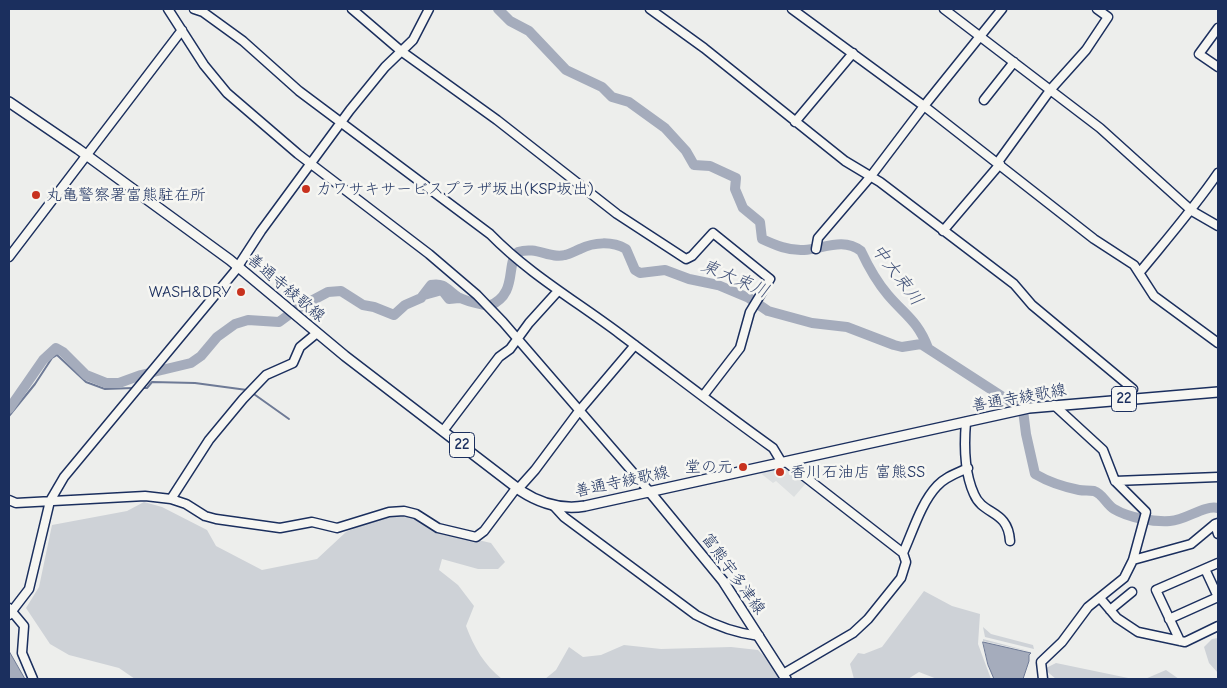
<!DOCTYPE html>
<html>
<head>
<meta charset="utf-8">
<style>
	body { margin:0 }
	#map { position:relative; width:1227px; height:688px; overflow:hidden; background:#edeeec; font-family:"Comic Neue",sans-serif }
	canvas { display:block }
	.frame { position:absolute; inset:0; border:10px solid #1b2f5e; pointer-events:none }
</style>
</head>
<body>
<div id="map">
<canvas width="1227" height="688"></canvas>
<div class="frame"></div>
</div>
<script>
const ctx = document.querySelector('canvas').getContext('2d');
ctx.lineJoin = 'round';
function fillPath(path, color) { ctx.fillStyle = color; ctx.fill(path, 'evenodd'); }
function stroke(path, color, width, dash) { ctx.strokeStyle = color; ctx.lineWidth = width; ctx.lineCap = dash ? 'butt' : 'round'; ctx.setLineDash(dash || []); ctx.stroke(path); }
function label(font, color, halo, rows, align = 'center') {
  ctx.font = font + ' "Comic Neue","Klee One",sans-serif'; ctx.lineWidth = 5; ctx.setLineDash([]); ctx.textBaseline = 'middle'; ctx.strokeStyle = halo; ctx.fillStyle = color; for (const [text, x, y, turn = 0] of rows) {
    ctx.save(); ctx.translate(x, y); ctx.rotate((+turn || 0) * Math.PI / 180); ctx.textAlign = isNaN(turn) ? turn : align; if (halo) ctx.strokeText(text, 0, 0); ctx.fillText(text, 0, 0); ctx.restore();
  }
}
fillPath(new Path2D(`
	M787,465L807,482L794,497L776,481L773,483L759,472Z`), '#dde0e1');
fillPath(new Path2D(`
	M144,502L162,507L207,530L216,546L262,570L317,559L346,532L382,515L410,517L444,532L491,543L505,562L498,569H478L442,559L439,570L458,585L474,606L466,626C474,647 484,665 502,679H135L119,668L69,655L50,644L26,608L39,587L52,525L127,511Z
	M924,591L952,606L980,614L978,644L991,679H937L919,672L908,679H854L850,664L858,653L864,654L882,647Z
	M983,627L991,634L1033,645L1034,649L985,637Z
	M1218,638V673L1209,663L1204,647L1212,639Z
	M983,639L1032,652L983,641Z
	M624,645L661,649L731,647L758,650L769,661L780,679H545L556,670L569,647L583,657L601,655Z
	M1056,663L1133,679H1056L1044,669Z
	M1166,670L1179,679H1145Z`), '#ced2d7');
const water = new Path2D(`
	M983,642L1031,653L1029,655V661L1023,679H994L988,665Z
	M9,651L25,679H9Z`);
fillPath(water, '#a5acbc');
stroke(water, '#6e7a96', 1);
stroke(new Path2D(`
	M880,78L900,93
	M141,388H147L152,382L195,383L247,390
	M251,392L289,419
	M9,416L35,384L52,358L57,355L86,382L105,389L133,388`), '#6e7a96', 2);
stroke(new Path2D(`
	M498,9L510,21L529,31L566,70L602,87L612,97L629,102L665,128L686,151L694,165L710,166L736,178L735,189L743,208L760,222L762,239C775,245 789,251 804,250C823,249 843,237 861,251C868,266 876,281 888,295C905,315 918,321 928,348
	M424,295L442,290L449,299L459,298
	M9,409L43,360L56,348L63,352L86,375L106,383H119L141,375L191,363L201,356L217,337L235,324L248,320L279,322L298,308L328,292L341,291L363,305L374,307L394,315L405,305L421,298L431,285C445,282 448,291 458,297C467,302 480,304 489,306C519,294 505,263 518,252C537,246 549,259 565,255C570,254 575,251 580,249C594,242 612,241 626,249L635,270L640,273L665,270L689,279L718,285L749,298L768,311L812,323L847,327L894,345L902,347L921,344L1023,410L1026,434L1035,474C1047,481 1064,487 1079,490C1084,491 1089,490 1094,491C1103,494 1106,504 1114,509C1129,518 1154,522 1170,521C1187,520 1203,505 1218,508`), '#a5acbc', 10);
const minor = new Path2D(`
	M168,9L204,65L227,93L298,154L429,254L477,295L503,322L649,491
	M194,9L203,12L243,41L299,91L490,234C529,274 576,301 620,334C671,372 721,411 773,448L782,463
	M352,9L401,51L497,120L617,214L686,259L692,256L713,233L770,279L750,312L740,348L703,396
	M650,9L704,48L845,161L880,182L1014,284L1032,305L1133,389
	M792,9L924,106L1002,9
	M944,9L1100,128L1192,211L1218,226
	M1218,28L1199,54L1218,67
	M984,100L1014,62
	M795,122L853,53
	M998,162L1051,89L1086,50L1108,17L1097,9
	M943,231L1000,164
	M816,249L818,238L871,176L924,106L1094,239L1134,265L1154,296L1218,343
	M9,257L182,30
	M1140,272C1167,239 1194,208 1218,173
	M966,422C964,445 964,472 974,494C983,516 1008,509 1010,541
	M443,431L499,357L510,349L529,323L558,291
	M1115,481L1218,477
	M518,489L535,470L579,411L635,345
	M171,499L209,440L243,399L266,375L293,363L300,347L317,333
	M9,500L16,503L145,496L171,499L186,504L205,516L216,519L280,528L312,522L337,528L389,512L404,511L416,514L438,528L476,537L484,531L517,487
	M553,505L564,517L696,615C716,626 735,633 759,636
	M1215,524L1218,534
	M903,553C913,531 921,503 937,486C945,477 957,473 968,468
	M1133,560L1191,544L1215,524L1218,523
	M1205,569L1218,597
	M1100,598L1117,618L1138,632L1185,642L1218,626
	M9,608L24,626L22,653L33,679
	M1110,610L1132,592
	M9,615L29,589L50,501L64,477L235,271L261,231L350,110L385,67L413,40L429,9
	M1169,619L1218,597
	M1180,641L1156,590L1218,563
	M783,674L853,633L868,619L901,578L906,562L903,553L786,462
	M1043,679L1041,662L1062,642L1088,607L1124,578L1133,560L1146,512L1115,481L1103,450L1054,405`);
const major = new Path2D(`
	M9,102L78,149L230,260L345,356L521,491C541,504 561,510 585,506L1029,408L1218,392
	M649,491L723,581L786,679`);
stroke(minor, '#1b2f5e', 11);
stroke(major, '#1b2f5e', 12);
stroke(minor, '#f6f6f2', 8);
stroke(major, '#f6f6f2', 9);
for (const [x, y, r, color] of [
	[306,189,5,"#c8321e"],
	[36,195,5,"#c8321e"],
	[241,292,5,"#c8321e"],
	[743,467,5,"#c8321e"],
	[780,472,5,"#c8321e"]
]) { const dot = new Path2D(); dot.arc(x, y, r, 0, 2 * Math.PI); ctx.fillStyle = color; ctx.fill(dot); stroke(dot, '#f6f6f2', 2); }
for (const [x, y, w] of [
	[1124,399,25],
	[462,445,25]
]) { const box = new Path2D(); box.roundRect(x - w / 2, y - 12.5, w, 25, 4); ctx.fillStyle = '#f6f6f2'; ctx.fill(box); stroke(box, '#1b2f5e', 1); }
label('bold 15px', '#1b2f5e', null, [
	["22",1124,399],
	["22",462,445]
]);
label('16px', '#1b2f5e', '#f6f6f2', [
	["カワサキサービスプラザ坂出(KSP坂出)",316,189],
	["丸亀警察署富熊駐在所",46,195],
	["WASH&DRY",231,292,"right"],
	["堂の元",733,467,"right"],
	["香川石油店 富熊SS",790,472]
], 'left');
label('16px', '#1b2f5e', '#f6f6f2', [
	["善通寺綾歌線",286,288,40],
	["善通寺綾歌線",1019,398,-10],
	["善通寺綾歌線",622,482,-12],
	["富熊宇多津線",733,574,54]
]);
label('italic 18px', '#44547a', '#f6f6f2', [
	["中大束川",897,275,53],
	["東大束川",735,279,23]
]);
</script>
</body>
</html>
